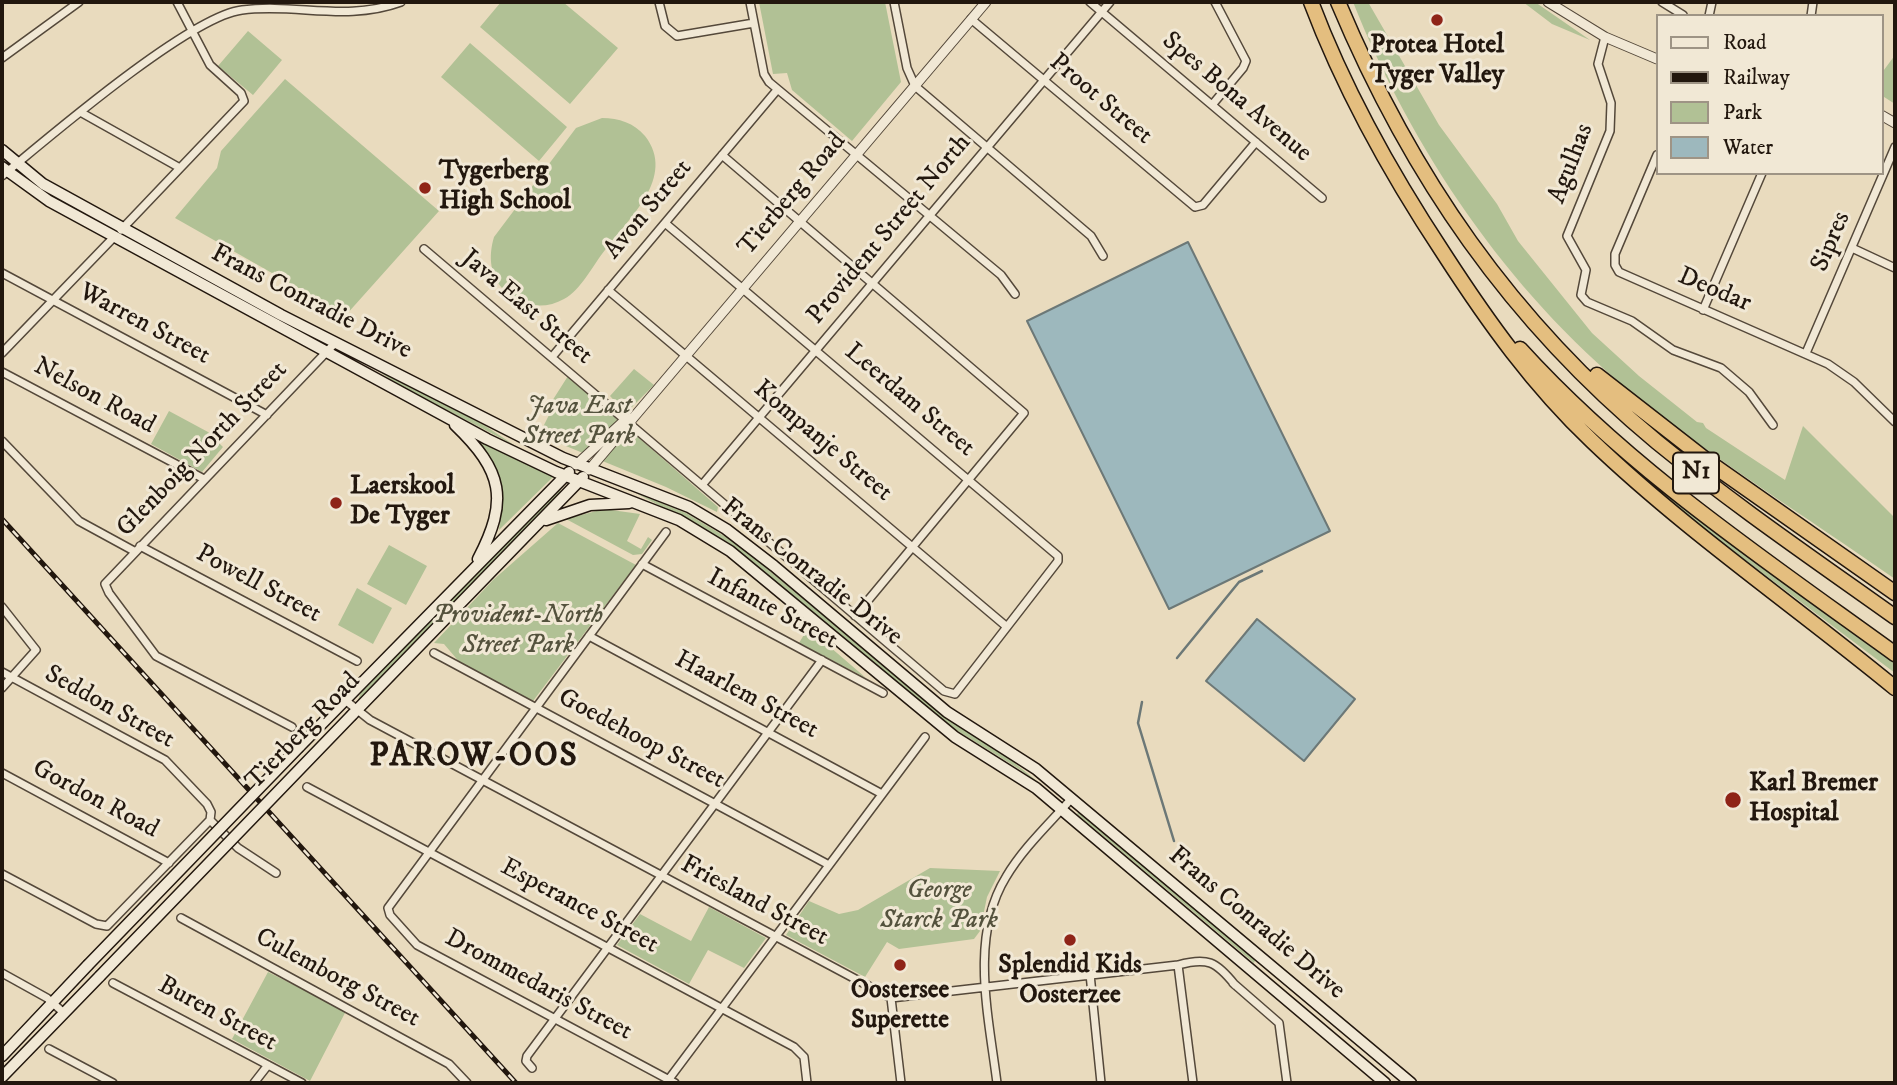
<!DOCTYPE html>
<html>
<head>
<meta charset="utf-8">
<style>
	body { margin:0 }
	#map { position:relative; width:1897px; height:1085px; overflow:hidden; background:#e9dbbe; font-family:"IM FELL DW Pica",serif }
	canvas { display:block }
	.frame { position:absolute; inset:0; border:4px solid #22170e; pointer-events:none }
	.legend { position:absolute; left:1656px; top:14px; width:228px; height:161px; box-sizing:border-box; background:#f1e8d5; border:2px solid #9e9485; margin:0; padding:9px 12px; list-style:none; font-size:21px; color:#22170e }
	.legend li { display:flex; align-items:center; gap:14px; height:35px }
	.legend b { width:35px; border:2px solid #9e9485 }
</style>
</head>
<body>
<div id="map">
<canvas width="1897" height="1085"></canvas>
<div class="frame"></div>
<ul class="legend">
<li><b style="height:9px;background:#f1e8d5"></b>Road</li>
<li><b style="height:9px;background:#22170e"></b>Railway</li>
<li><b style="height:19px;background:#b1c195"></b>Park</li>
<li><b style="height:19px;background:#9db8bd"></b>Water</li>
</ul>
</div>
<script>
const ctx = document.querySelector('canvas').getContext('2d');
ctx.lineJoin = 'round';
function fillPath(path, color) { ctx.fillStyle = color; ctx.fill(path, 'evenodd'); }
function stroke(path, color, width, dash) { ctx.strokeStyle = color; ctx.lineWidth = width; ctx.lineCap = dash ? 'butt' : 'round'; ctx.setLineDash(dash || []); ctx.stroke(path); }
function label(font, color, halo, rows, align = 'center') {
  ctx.font = font + ' "IM FELL DW Pica",serif'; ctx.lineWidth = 6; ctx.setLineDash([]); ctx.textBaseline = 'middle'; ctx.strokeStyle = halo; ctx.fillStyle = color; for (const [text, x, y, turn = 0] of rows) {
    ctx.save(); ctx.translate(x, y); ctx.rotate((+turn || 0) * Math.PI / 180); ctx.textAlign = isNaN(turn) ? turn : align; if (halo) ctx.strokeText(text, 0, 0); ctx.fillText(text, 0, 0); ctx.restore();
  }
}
fillPath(new Path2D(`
	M501,2H563L618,48L570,104L480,27Z
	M759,2H885L901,82L852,141L792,90L787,73L773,74Z
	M1353,2H1368L1439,125L1497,204L1518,241L1592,333L1639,376L1697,422L1703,423L1706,428L1785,480L1803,426L1895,518V579C1807,517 1714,460 1631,392C1507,290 1412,150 1353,2Z
	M1523,2H1535L1590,40L1552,24Z
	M248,31L282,60L253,95L218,66Z
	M470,43L567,127L539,161L441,77Z
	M1895,55V104L1881,95V74Z
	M285,79L439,211L346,315L175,218L217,168L221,151Z
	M602,118C619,118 634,123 645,136C677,177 628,219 605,250C593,265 581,290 564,299C545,310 521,307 505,291C490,277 488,257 494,237L576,128Z
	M368,364L484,425L514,445L399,385Z
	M634,369L654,385L626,413L610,396Z
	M568,376L718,507L717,512L666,487L539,435L550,413L547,409Z
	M169,411L208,432L223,447L202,472L151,444Z
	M477,439L553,477L499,530L502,501L500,478Z
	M1618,455L1691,514L1895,661V673L1708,532Z
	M562,486L559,495L358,700L361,692Z
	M634,492L686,513L736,543L942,714L1011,760L1054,795L1019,769L948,725L729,543Z
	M604,509L640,514L627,541L641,549L648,537L652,540L642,554L633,555L566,519Z
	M558,523L636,565L533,701L461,664L444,644L434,643L493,580Z
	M389,545L427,566L406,605L367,584Z
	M357,588L392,608L373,644L338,625Z
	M808,628L866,678L799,643Z
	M1079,811L1255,960L1254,963L1077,814Z
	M930,868L1000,871L987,897L980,931L974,939L899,949L887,942L865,977L786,935L809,901L839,914L858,910Z
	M709,907L766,938L744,968L708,950L689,984L617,945L640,914L691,941Z
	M268,972L346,1011L310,1081L232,1039Z`), '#b1c195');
const water = new Path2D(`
	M1188,242L1330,531L1169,609L1027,321Z
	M1257,619L1355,699L1304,761L1206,681Z`);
fillPath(water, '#9db8bd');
stroke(water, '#6c7877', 2);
stroke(new Path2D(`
	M1177,658L1239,582L1262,571
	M1142,702L1138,723L1174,841`), '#6c7877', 2.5);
const minor = new Path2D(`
	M659,2L665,26L677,36L754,23
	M750,2L764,74L769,82L1001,275L1015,294
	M894,2L907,68L915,86L1091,236L1103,256
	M1090,2L1322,198
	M1662,2L1683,15
	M1709,16L1712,2
	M1811,16L1813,2
	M971,19L1195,207L1203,205L1256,142
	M1605,37L1598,64L1611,103L1610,131L1567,236L1586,270L1581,295L1587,302L1632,321L1673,350L1721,368L1749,392L1773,425
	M2,58L79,2
	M1212,105L1243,68L1246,61L1215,2
	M82,113L180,168
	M722,155L1024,413L855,616
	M1657,155L1615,254V265L1619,272L1828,364L1854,382L1895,422
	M2,176C48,138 190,16 242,10C297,3 346,22 401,2
	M121,230L244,101L241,93L210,65L177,2
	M1852,248L1895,268
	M424,249L944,691L955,694L1058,561V556L665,223
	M2,273L267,415
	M608,290L1007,627
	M1703,310L1762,173
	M2,353L114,237
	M1806,353L1895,147
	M552,357L777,90
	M2,372L204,479
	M2,441L79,521L134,551
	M702,485L1110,2
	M666,532L388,908L390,915L417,945L675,1083
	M140,546L357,661
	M642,564L883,693
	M2,607L36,650L2,688
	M589,636L882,794
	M434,653L829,865
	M2,672L165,760L207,804L211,812L210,820L238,848L276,873
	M345,700L370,720L891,998L1178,965C1207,957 1216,961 1235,985
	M292,727L156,656L109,593L105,584L335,343
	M2,773L169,863
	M307,787L794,1047L804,1057L807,1083
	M2,874L96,924L107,926L210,820
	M181,918L449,1064L467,1083
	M1178,965L1193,1083
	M2,973L47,998L64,1013
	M1090,974L1101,1083
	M113,983L302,1083
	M1233,983L1279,1023L1287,1083
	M891,998L901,1083
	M49,1049L113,1083
	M532,1068L526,1061L527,1056L822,660
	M254,1083L268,1065
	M666,1083L925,737
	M997,1083C989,1018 969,937 1006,877C1023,848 1050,823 1072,798`);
const tertiary = new Path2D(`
	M1548,2L1605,37L1657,59
	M1881,115L1895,123
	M576,465L625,420L634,417
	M589,470L986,2`);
const secondary = new Path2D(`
	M2,150L43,184L281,315L563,458L689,507L726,529L774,566L947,712L1036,769L1411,1083
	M2,167L49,201L487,439L556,472L679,520L730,551L955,737L1036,788L1385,1083
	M455,425C503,471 509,500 478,559
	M546,520L590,505L629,503
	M352,715L583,477
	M299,747L569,472
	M2,1056L88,965
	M2,1077L100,976`);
const motorway = new Path2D(`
	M1311,2C1345,92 1391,174 1444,254C1488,322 1533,385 1592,441C1686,531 1794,605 1895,688
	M1338,2C1411,176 1511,321 1657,442C1733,504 1815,560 1895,617
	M1520,349C1629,469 1764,559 1895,654
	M1597,375L1710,463L1895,593`);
stroke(minor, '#54483a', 10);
stroke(tertiary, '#54483a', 11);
stroke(secondary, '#22170e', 13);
stroke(motorway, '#22170e', 17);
stroke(minor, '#f1e8d5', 7);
stroke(tertiary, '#f1e8d5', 9);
stroke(secondary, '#f1e8d5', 10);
stroke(motorway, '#e4be7f', 14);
const rail = new Path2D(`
	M2,519L516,1083`);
stroke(rail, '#22170e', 5);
stroke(rail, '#f1e8d5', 2.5, [8]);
const secondaryBridge = new Path2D(`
	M88,965L299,747
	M100,976L352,715`);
stroke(secondaryBridge, '#22170e', 13, []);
stroke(secondaryBridge, '#f1e8d5', 10);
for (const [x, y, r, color] of [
	[1437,20,7,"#8f2418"],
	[425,188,7,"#8f2418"],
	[336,503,7,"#8f2418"],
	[1733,800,9,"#8f2418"],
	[1070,940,7,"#8f2418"],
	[900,965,7,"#8f2418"]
]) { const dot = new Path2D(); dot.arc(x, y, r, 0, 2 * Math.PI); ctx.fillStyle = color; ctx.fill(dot); stroke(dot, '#f1e8d5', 2.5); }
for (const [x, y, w] of [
	[1696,473,46]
]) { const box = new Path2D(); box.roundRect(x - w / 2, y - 20.5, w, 41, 5); ctx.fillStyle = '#f1e8d5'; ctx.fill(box); stroke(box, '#22170e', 2); }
label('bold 24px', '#22170e', null, [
	["N1",1696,473]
]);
label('bold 26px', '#22170e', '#f1e8d5', [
	["Protea Hotel",1437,47],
	["Tyger Valley",1437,77],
	["Tygerberg",439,173,"left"],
	["High School",439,203,"left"],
	["Laerskool",350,488,"left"],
	["De Tyger",350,518,"left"],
	["Karl Bremer",1749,785,"left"],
	["Hospital",1749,815,"left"],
	["Splendid Kids",1070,967],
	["Oosterzee",1070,997],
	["Oostersee",900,992],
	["Superette",900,1022]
]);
label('26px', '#22170e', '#f1e8d5', [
	["Spes Bona Avenue",1236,98,40],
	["Proot Street",1100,100,40],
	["Agulhas",1572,164,-69],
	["Tierberg Road",793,195,-50],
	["Avon Street",649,210,-50],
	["Provident Street North",890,230,-50],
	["Sipres",1832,242,-67],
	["Deodar",1714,291,23],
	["Frans Conradie Drive",311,303,27],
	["Java East Street",526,308,40],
	["Warren Street",144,325,28],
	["Nelson Road",94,397,28],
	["Leerdam Street",909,401,40],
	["Kompanje Street",822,442,40],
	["Glenboig North Street",203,450,-46],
	["Frans Conradie Drive",811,573,38],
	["Powell Street",258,585,28],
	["Infante Street",772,610,28],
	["Haarlem Street",746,696,28],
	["Seddon Street",109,708,29],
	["Tierberg Road",304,732,-46],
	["Goedehoop Street",641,740,28],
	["Gordon Road",95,800,28],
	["Friesland Street",754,902,28],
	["Esperance Street",579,907,28],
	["Frans Conradie Drive",1256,924,40],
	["Culemborg Street",337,979,28],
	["Drommedaris Street",538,986,28],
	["Buren Street",217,1015,28]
]);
label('italic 26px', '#54523d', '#f1e8d5', [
	["Java East",579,408],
	["Street Park",579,438],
	["Provident-North",518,617],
	["Street Park",518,647],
	["George",939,892],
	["Starck Park",939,922]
]);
ctx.letterSpacing = '2px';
label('bold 33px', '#22170e', '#f1e8d5', [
	["PAROW-OOS",474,758]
]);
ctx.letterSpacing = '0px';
</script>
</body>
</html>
